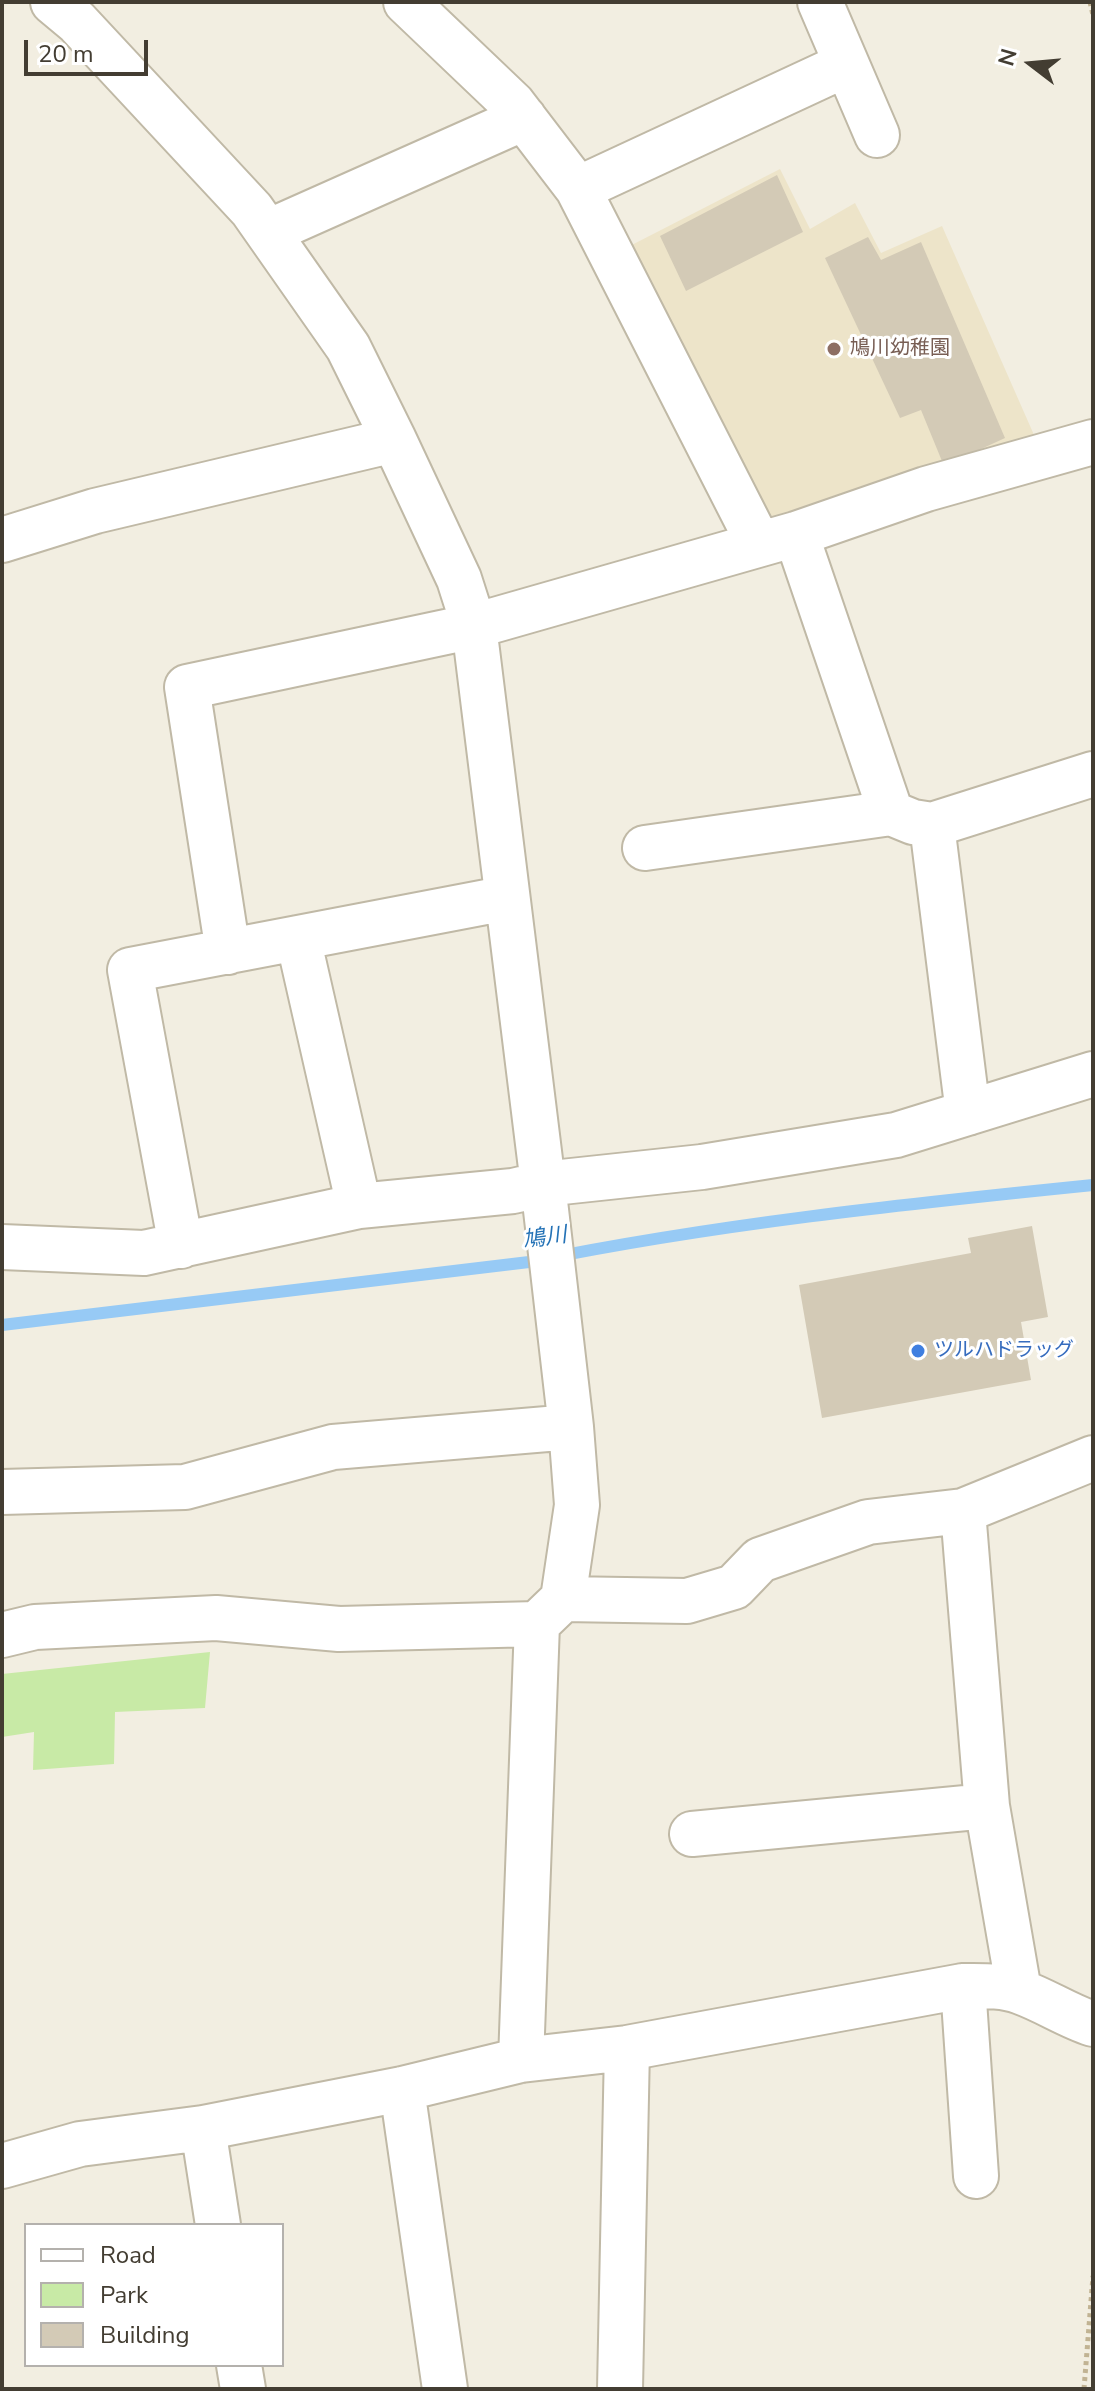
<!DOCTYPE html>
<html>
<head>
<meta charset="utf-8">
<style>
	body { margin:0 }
	#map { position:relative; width:1095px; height:2391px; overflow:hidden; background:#f2eee1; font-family:"Nunito Sans",sans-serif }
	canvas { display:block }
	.frame { position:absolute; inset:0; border:4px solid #433d32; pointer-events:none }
	.legend { position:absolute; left:24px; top:2223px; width:260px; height:144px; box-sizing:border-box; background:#fff; border:2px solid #b4b1ad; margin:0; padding:10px 14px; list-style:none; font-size:24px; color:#433d32 }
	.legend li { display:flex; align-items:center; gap:16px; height:40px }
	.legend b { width:40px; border:2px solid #b4b1ad }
	.north { position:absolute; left:991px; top:24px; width:80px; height:80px; -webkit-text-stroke:6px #fff; paint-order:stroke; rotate:286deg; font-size:22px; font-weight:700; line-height:32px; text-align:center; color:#433d32 }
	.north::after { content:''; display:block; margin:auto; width:28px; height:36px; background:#433d32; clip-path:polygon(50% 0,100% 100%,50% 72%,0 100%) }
	.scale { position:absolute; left:24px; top:40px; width:124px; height:36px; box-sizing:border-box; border:4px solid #433d32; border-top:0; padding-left:10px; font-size:24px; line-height:28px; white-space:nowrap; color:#433d32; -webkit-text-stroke:6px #fff; paint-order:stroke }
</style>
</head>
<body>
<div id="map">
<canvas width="1095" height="2391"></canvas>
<div class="frame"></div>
<ul class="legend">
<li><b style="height:10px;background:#fff"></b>Road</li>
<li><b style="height:22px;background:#c8eaa6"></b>Park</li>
<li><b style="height:22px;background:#d3cab6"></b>Building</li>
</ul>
<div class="north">N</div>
<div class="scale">20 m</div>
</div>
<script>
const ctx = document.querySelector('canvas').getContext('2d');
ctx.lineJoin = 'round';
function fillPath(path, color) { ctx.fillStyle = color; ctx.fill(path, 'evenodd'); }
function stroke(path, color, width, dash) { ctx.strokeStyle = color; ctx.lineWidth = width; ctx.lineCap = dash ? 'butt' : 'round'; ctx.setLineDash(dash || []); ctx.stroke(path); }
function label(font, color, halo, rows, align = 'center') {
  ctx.font = font + ' "Nunito Sans","Noto Sans JP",sans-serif'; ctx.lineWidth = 6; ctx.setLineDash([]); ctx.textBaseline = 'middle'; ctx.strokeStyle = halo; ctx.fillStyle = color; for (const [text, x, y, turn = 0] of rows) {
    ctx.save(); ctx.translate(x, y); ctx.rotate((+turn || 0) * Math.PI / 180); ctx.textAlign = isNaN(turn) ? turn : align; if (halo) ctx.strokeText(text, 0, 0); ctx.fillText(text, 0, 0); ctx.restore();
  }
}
fillPath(new Path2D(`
	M780,169L810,229L855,203L881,253L942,226L1038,444L765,528L620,251Z`), '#ede4c9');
fillPath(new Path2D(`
	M210,1652L205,1708L115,1712L114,1764L33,1770L34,1732L2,1737V1674Z`), '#c8eaa6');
stroke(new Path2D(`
	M2,1325L529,1262C715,1224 905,1204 1093,1185`), '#97caf5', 12);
fillPath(new Path2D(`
	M777,175L803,232L686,291L660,236Z
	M868,237L881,260L921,242L1005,438L944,466L921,410L900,418L825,258Z
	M1032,1226L1048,1317L1021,1322L1031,1380L822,1418L799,1285L971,1253L968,1238Z`), '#d3cab6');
const minor = new Path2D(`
	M53,2L77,22L252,210L348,347L394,440
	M406,2L513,104L578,189L759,544
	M820,2L877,135
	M578,189L845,65
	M268,232L524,118
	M796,534L891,813L913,822L932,825L1093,774
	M2,540L95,511L394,440L459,579L474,626L543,1184L571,1427L577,1505L563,1599L537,1624L339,1629L216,1618L35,1627L2,1635
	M932,825L968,1113
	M645,848L891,813
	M298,938L359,1206
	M228,952L187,687L474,626L796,534L926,489L1093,442
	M181,1246L130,970L507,898
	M2,1247L144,1253L359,1206L513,1191L543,1184L702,1167L896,1135L1093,1074
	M2,1492L185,1487L333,1447L571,1427
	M963,1511L1093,1458
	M563,1599L687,1601L734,1587L760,1560L868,1522L963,1511L987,1806L1019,1991
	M692,1834L987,1806
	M963,1986L976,2176
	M521,2060L537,1624
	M402,2089L445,2389
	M203,2128L218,2225
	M2,2166L80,2144L203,2128L402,2089L521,2060L627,2048L963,1986C982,1986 1003,1985 1021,1992C1046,2001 1068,2016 1093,2024
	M239,2365L243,2389
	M620,2389L627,2048`);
stroke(minor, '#c0b9a6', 48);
stroke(new Path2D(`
	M1090,2L1093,15
	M1084,2389L1093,2276`), '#c1b393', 5, [4, 4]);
stroke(minor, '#fff', 44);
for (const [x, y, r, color] of [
	[834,349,8,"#8d6e63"],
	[918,1351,8,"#3f7fe0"]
]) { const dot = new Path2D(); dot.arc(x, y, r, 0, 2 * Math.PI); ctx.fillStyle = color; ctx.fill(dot); stroke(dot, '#fff', 3); }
label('20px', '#785e54', '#fff', [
	["鳩川幼稚園",850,349]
], 'left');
label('20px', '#366cbe', '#fff', [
	["ツルハドラッグ",934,1351]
], 'left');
label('italic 22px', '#2472b6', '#fff', [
	["鳩川",545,1239,-8]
]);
</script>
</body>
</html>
